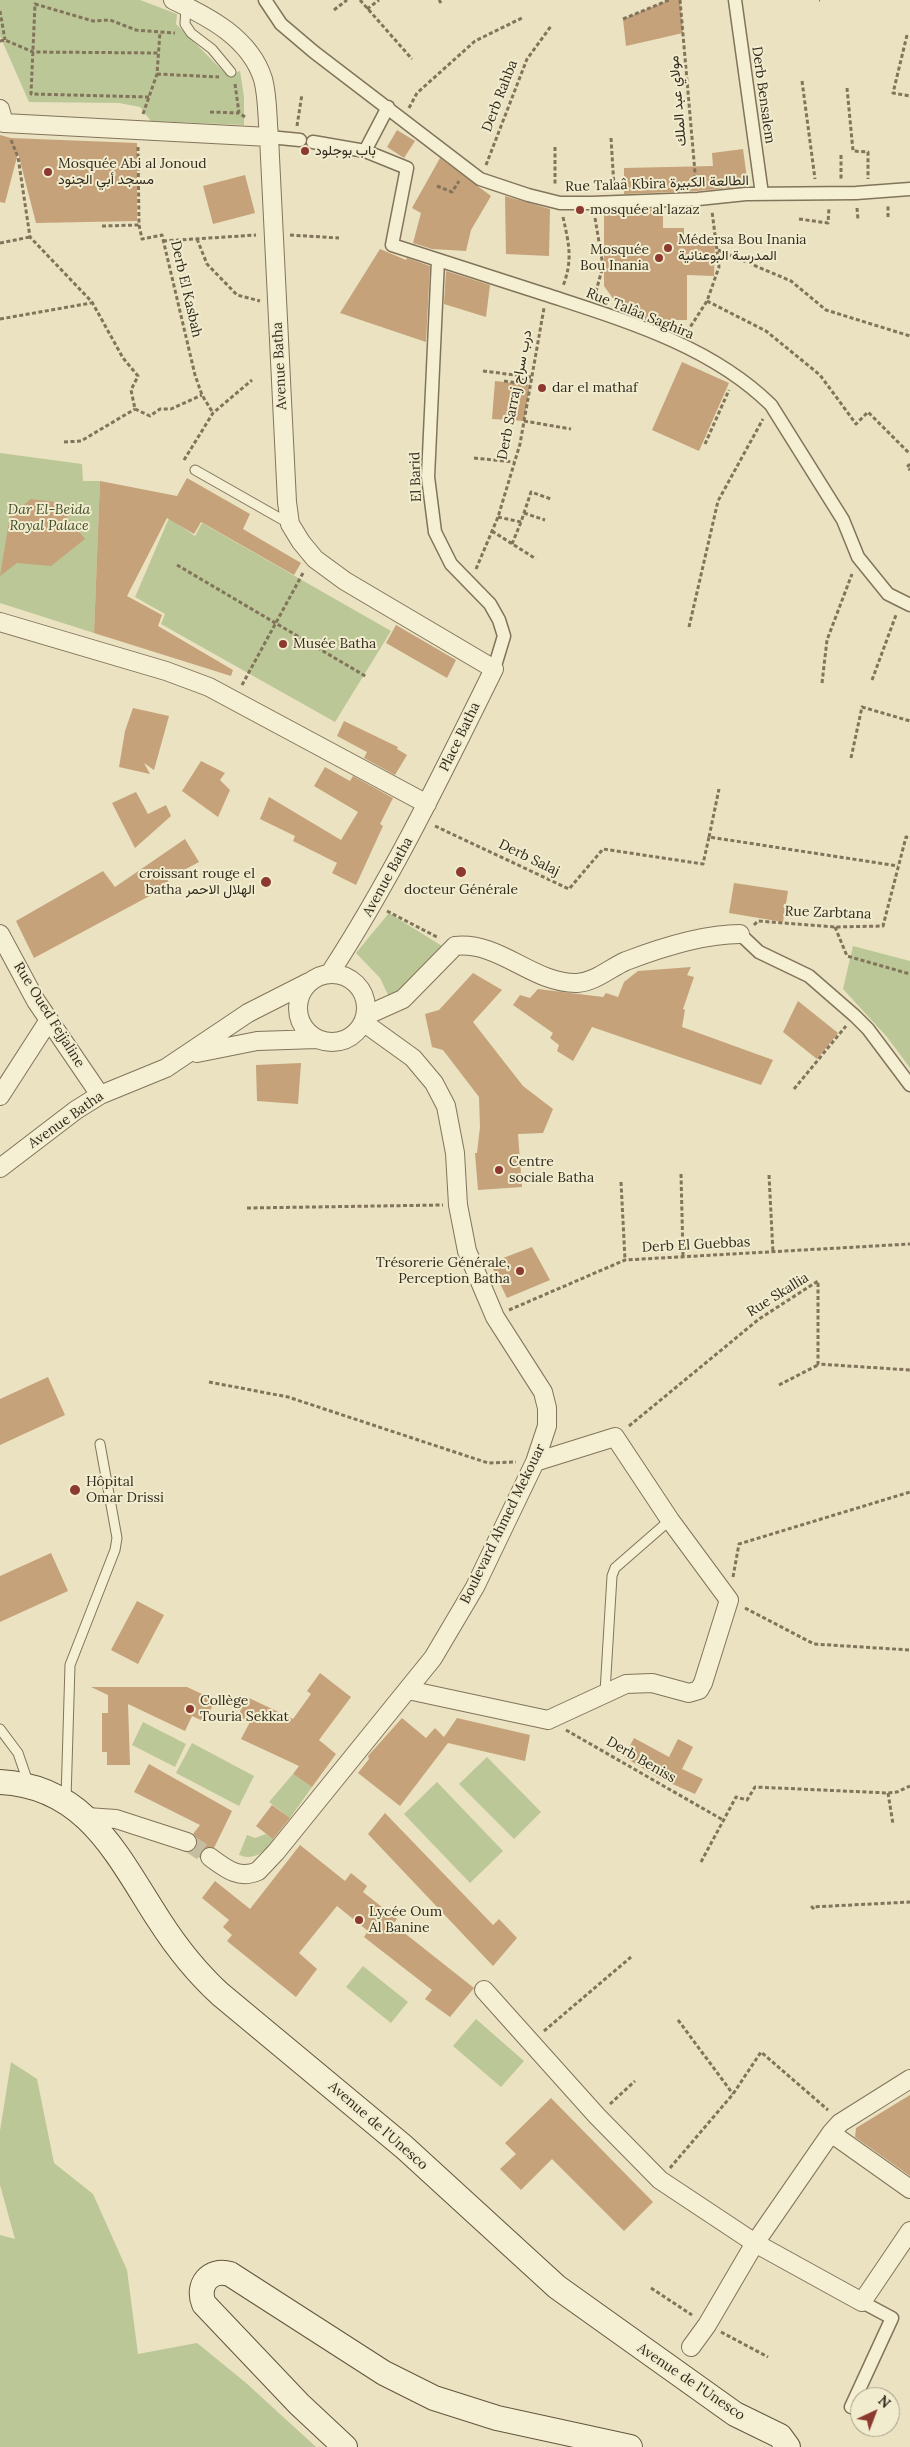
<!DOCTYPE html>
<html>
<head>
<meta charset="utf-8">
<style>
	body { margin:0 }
	#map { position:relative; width:910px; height:2447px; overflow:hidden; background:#eae2c1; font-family:Lora,serif }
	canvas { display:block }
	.north { position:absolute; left:850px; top:2387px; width:50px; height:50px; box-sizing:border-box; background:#f2eccf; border:1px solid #a59e88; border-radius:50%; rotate:43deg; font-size:14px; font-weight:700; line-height:20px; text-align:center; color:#322a1d }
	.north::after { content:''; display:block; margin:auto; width:18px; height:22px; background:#8c392f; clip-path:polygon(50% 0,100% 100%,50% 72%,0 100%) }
</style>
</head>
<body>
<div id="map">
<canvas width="910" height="2447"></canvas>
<div class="north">N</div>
</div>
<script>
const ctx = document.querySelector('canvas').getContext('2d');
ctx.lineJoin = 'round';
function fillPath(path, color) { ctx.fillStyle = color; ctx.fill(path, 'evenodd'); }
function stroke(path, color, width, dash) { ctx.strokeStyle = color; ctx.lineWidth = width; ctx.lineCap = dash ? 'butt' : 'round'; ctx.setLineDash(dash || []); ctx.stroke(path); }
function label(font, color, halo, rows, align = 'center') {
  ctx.font = font + ' Lora,Vazirmatn,serif'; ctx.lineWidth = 4; ctx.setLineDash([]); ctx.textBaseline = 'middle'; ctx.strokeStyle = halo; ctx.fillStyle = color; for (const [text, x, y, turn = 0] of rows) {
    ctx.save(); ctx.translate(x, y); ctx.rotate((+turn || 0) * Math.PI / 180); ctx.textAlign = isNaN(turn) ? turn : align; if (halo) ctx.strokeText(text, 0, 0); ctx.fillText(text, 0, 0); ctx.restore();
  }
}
fillPath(new Path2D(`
	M0,0H140L177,14L176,24L228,76L240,71L244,97V125L151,121L140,107L119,103L29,102L0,36Z
	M0,453L82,464L83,481H100L94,633L0,603Z
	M169,518L195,536L202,523L391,631L335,722L161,624L165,614L135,597Z
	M389,913L450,951L391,1001L380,978L356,953Z
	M853,946L910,961V1068L887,1037L843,989Z
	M143,1722L186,1744L175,1767L132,1745Z
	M192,1743L254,1776L239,1806L176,1773Z
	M487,1757L541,1812L514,1839L459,1784Z
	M293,1774L312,1787L290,1818L269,1802Z
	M437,1782L503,1851L470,1883L404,1814Z
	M266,1834L274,1839C264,1852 255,1861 239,1855L247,1835L255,1838Z
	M363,1966L408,2002L391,2023L346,1987Z
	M476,2019L524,2061L501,2087L453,2046Z
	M11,2062L37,2079L54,2163L93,2194L127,2270L138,2354L197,2343L245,2382L316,2447H0V2235L15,2239L0,2185V2131Z`), '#bbc796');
fillPath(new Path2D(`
	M669,0H680L683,33L626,46L623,19Z
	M397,130L415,141L404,158L387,147Z
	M0,135L11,138L137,143V221L36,223L18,153L5,203L0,202Z
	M743,149L748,186L697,191L624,194V168L713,166L712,153Z
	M440,158L491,196L471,230L466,251L432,249L413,243L421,213L412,208Z
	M245,175L255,213L213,224L203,186Z
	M505,196L550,209L549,256L506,254Z
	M663,208V228H684V241H715L714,276L687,275V320H645L622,311L604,286V211Z
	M380,249L406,260L407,258L430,266L426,342L340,313Z
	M446,271L490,285L486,317L444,304Z
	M682,362L729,383L699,451L652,430Z
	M495,381L530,385L524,421L492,419Z
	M187,478L250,514L243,529L301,563L294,575L201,522L194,534L167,518L127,596L162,615L158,626L233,670L231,676L94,633L100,481L177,496Z
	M31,499L55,502L85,539L51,566L17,563L0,576L10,516Z
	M396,625L456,660L447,678L386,643Z
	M133,708L169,716L154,770L144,763L150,774L119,767L125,731Z
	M344,721L398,747L397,749L407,755L395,775L364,758L367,752L337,736Z
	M201,761L225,773L220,780L230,790L218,817L182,791Z
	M325,767L350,781L353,776L393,798L380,824L383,826L356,885L332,873L337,863L293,841L295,836L260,819L269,797L341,840L358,812L314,786Z
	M136,792L148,814L166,805L171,816L135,848L112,803Z
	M185,839L199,862L167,879L170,885L34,958L16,921L103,871L115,887Z
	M734,883L788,891L783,922L729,913Z
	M691,967L687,975L694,977L683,1009L685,1010L682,1027L773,1060L761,1085L592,1027L573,1061L557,1051L559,1045L550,1038L553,1033L513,1005L520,995L530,998L538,989L603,997L606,993L618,997L624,982L638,971Z
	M473,973L502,990L473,1022L523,1086L553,1109L543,1133L518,1134L522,1187L478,1190L475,1153H477L480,1127L479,1097L443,1050L432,1047L425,1014L439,1010Z
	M798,1001L838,1033L817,1059L783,1032Z
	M301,1063L298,1104L257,1101L256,1065Z
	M532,1247L550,1280L507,1298L490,1263Z
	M48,1377L65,1415L0,1445V1399Z
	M51,1553L68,1591L0,1622V1576Z
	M137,1601L164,1615L138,1664L111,1650Z
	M320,1673L351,1697L319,1740L336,1754L312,1787L293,1774L299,1766L241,1739L250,1722L238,1716L247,1697L293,1719L311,1694L307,1691Z
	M91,1687H187L215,1700L205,1722L192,1716L185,1731L128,1704L130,1765H107V1752H102V1713H108V1695Z
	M402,1718L426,1738L435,1728L444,1737L457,1718L530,1735L525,1761L448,1743L400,1806L358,1773L369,1759L368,1756Z
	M634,1738L669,1757L678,1739L693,1747L682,1769L703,1779L695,1794L659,1778L624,1757Z
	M149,1764L232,1811L214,1848H205L201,1851L200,1858L191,1851L197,1845V1839L193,1834L200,1825L134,1792Z
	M272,1805L290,1818L273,1839L256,1826Z
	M385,1813L493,1925L499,1919L517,1938L493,1966L368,1834Z
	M300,1845L345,1881L351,1873L367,1886L363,1892L397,1919L393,1924L474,1988L450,2017L425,1999L432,1990L364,1937L368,1931L337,1906L299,1953L317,1969L296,1997L227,1941L232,1935L223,1927L229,1920L202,1898L215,1881L250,1909Z
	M910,2095V2176L855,2137L856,2128Z
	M551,2098L653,2202L624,2231L552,2159L521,2190L500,2169L516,2154L505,2143Z`), '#c5a279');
stroke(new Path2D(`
	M187,1842L210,1857`), '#c5bda0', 18, [18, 9]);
const service = new Path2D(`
	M186,6L185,24L191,33L212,49L231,72
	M195,470L290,524
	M605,1692L612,1576L615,1568L670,1520
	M0,1729L18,1753L29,1785
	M66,1799L70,1665L115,1550L117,1538L100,1444`);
const pedestrian = new Path2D(`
	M265,0L281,24L314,52L480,179L528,195L560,203H592L698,199L746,194L856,193L910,189
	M735,0L762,194
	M269,137L300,140
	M313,142L365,151L407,168L392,245C443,261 493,278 544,294C623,320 710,345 771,405L843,520L858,557L888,594L910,605
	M365,151L388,107
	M438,260L428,477L435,532L451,564L490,604L499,620L504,636L494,669
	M740,934L759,952L809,976L855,1016L868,1029L910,1085
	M851,2407L892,2318L862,2302`);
const minor = new Path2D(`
	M173,0C209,17 250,38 263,79C268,97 267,118 269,137L287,502L290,524L301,542L315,559L345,581L494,669C443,772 393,876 330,973
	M0,109L4,123L269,137
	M0,622L166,671L209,687L427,804
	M0,934L36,1001L100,1095
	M298 1008a34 34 0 1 1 68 0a34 34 0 1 1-68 0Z
	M365,1016L403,999L455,946C500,941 533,984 577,983C595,982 610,968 626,961C660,948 704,934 740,934
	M197,1053L257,1041L317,1039
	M0,1096L49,1020
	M0,1168L76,1110L100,1095L166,1068L248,1013L309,982
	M408,1690L548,1720L626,1684L652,1683L689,1693L699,1690L703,1683L729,1600L670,1520L615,1437L535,1462
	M87,1817L116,1819L187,1842
	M210,1857C225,1868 239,1880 258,1871L276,1852L433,1658L475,1587L535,1462L547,1426V1408L543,1392L495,1317L467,1251L458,1205L455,1153L446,1106L434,1083L413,1058L363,1022
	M484,1990L597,2116L660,2180L755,2243L862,2302L910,2231
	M831,2133L910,2189
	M691,2347L707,2325L755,2243L831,2133L840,2123L910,2079`);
const secondary = new Path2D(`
	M0,1782C87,1786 118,1857 159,1920C177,1948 196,1972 220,1994L404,2147L557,2287L735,2414L780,2436L788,2447
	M345,2447L299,2404L204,2304C196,2285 210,2268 230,2274L384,2373L434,2398L497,2418L630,2447`);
stroke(service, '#82745a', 11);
stroke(pedestrian, '#82745a', 15);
stroke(minor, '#82745a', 20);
stroke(secondary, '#63553d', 26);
stroke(new Path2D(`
	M360,0L412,59
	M439,0L441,3
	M680,0L696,184
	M819,0H820
	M367,9L379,0
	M334,10L347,0
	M0,11L5,40
	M623,19L669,0
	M907,35L893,93L910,96
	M0,41L5,40L33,52L160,53
	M157,74L219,77
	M802,81L815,179
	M235,84L239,113L245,117
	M847,88L853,151L868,152V179
	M149,97L31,94L35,4L93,21L110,20L136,30L175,33
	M409,108L417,93L475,41L522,18
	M210,112L239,113
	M143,114L157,74L160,32
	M297,126L302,94
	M611,138L614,187
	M11,140L18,157L30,237L92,302L123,358L138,376L131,390L135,409
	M138,147L139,225L142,239L162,235L195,375L202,395L213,413
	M555,147V186
	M841,155V179
	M486,165L527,59L551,26
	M437,186L452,192L459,181
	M857,208L858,220
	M563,217C569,244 573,260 563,286
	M888,217V204
	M595,218L603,266L595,295
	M799,219L828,223L829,208
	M102,226L139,225
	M290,235L339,238
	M197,239L207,264L237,295L260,301
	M163,241L256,235
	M0,243L30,237
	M718,250L791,281L826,310L910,336
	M707,301L766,331L820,375L856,424L868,412L910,454
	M0,319L91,303
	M687,332L707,301L719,267L712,211
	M483,371L531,377
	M504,381L530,385
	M135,409L150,416L160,409H171L202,395
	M524,421L571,429
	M64,442L81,441L135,409
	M705,444L729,390
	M474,458L514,462
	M184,460L213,413L252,380
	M910,464L907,467L910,470
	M524,513L545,520
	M498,517L521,522L531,492L551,499
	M492,531L536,559
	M512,544L521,522
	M177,565L367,677
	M476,569L498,517L520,444L544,308
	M689,627L718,501L763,419
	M872,680L896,615
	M822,683L827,640L852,574
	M242,685L303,573
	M851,758L862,707L910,721
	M435,826L569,889L603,849L703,864L709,837L898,866
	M709,837L719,789
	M387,911L439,938
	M754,925L758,921L835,927L883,926L906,837L910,838
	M835,927L847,956L910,974
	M794,1089L846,1026
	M681,1174L683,1256
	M769,1175L773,1253
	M621,1182L625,1260
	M247,1208L443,1205
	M509,1310L625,1260L910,1244
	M209,1382L288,1397L488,1463L516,1462
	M779,1385L818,1365
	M629,1426L759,1319L818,1281V1364L910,1370
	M733,1577L739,1544L910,1492
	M745,1608L814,1644L910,1650
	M566,1730L723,1820
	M888,1793L893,1824
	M701,1862L736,1797L747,1800L755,1787L888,1793L897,1792L910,1786
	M814,1909L812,1907L910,1902
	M678,2020L733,2094
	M544,2031L631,1957
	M610,2104L635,2081
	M670,2168L733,2094L761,2052L828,2110
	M651,2288L692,2315
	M721,2332L768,2357`), '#82745a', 3, [4, 2.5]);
stroke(service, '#f5efd3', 9);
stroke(pedestrian, '#f5efd3', 12);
stroke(minor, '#f5efd3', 18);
stroke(secondary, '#f5efd3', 24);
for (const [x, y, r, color] of [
	[305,151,5,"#8c392f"],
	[48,172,5,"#8c392f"],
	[580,210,5,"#8c392f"],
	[668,248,5,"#8c392f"],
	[659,258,5,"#8c392f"],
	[542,388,5,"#8c392f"],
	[283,644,5,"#8c392f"],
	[461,872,6,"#8c392f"],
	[266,882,6,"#8c392f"],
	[499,1170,5,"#8c392f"],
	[520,1271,5,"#8c392f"],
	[75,1490,6,"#8c392f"],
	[190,1709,5,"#8c392f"],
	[359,1920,5,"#8c392f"]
]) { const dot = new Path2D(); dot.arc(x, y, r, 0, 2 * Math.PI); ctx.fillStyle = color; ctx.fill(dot); stroke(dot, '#f2eccf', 2); }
label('14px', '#322a1d', '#f2eccf', [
	["Derb Bensalem",763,95,82],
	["Derb Rahba",500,96,-69],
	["مولاي عبد الملك",678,101,-95],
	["Rue Talaâ Kbira الطالعة الكبيرة",657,184,-2],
	["Derb El Kasbah",186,289,77],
	["Rue Talâa Saghira",640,314,22],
	["Avenue Batha",280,366,-93],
	["Derb Sarraj درب سراج",515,395,-79],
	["El Barid",416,477,-92],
	["Place Batha",460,737,-64],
	["Derb Salaj",529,858,26],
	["Avenue Batha",388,877,-61],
	["Rue Zarbtana",828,913,2],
	["Rue Oued Fejjaline",49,1015,58],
	["Avenue Batha",66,1120,-35],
	["Derb El Guebbas",696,1245,-3],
	["Rue Skallia",778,1295,-32],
	["Boulevard Ahmed Mekouar",503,1524,-64],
	["Derb Beniss",641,1760,30],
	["Avenue de l'Unesco",378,2126,41],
	["Avenue de l'Unesco",691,2382,34]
]);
label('14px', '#322a1d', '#f2eccf', [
	["باب بوجلود",315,151],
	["Mosquée Abi al Jonoud",58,164],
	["مسجد أبي الجنود",58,180],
	["mosquée al lazaz",590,210],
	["Médersa Bou Inania",678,240],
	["المدرسة البوعنانية",678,256],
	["Mosquée",649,250,"right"],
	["Bou Inania",649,266,"right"],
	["dar el mathaf",552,388],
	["Musée Batha",293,644],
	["croissant rouge el",255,874,"right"],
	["batha الهلال الاحمر",255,890,"right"],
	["docteur Générale",461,890,"center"],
	["Centre",509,1162],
	["sociale Batha",509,1178],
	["Trésorerie Générale,",510,1263,"right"],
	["Perception Batha",510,1279,"right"],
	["Hôpital",86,1482],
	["Omar Drissi",86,1498],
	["Collège",200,1701],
	["Touria Sekkat",200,1717],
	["Lycée Oum",369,1912],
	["Al Banine",369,1928]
], 'left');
label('italic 14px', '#3f4d25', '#f2eccf', [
	["Dar El-Beida",49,510],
	["Royal Palace",49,526]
]);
</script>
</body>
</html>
